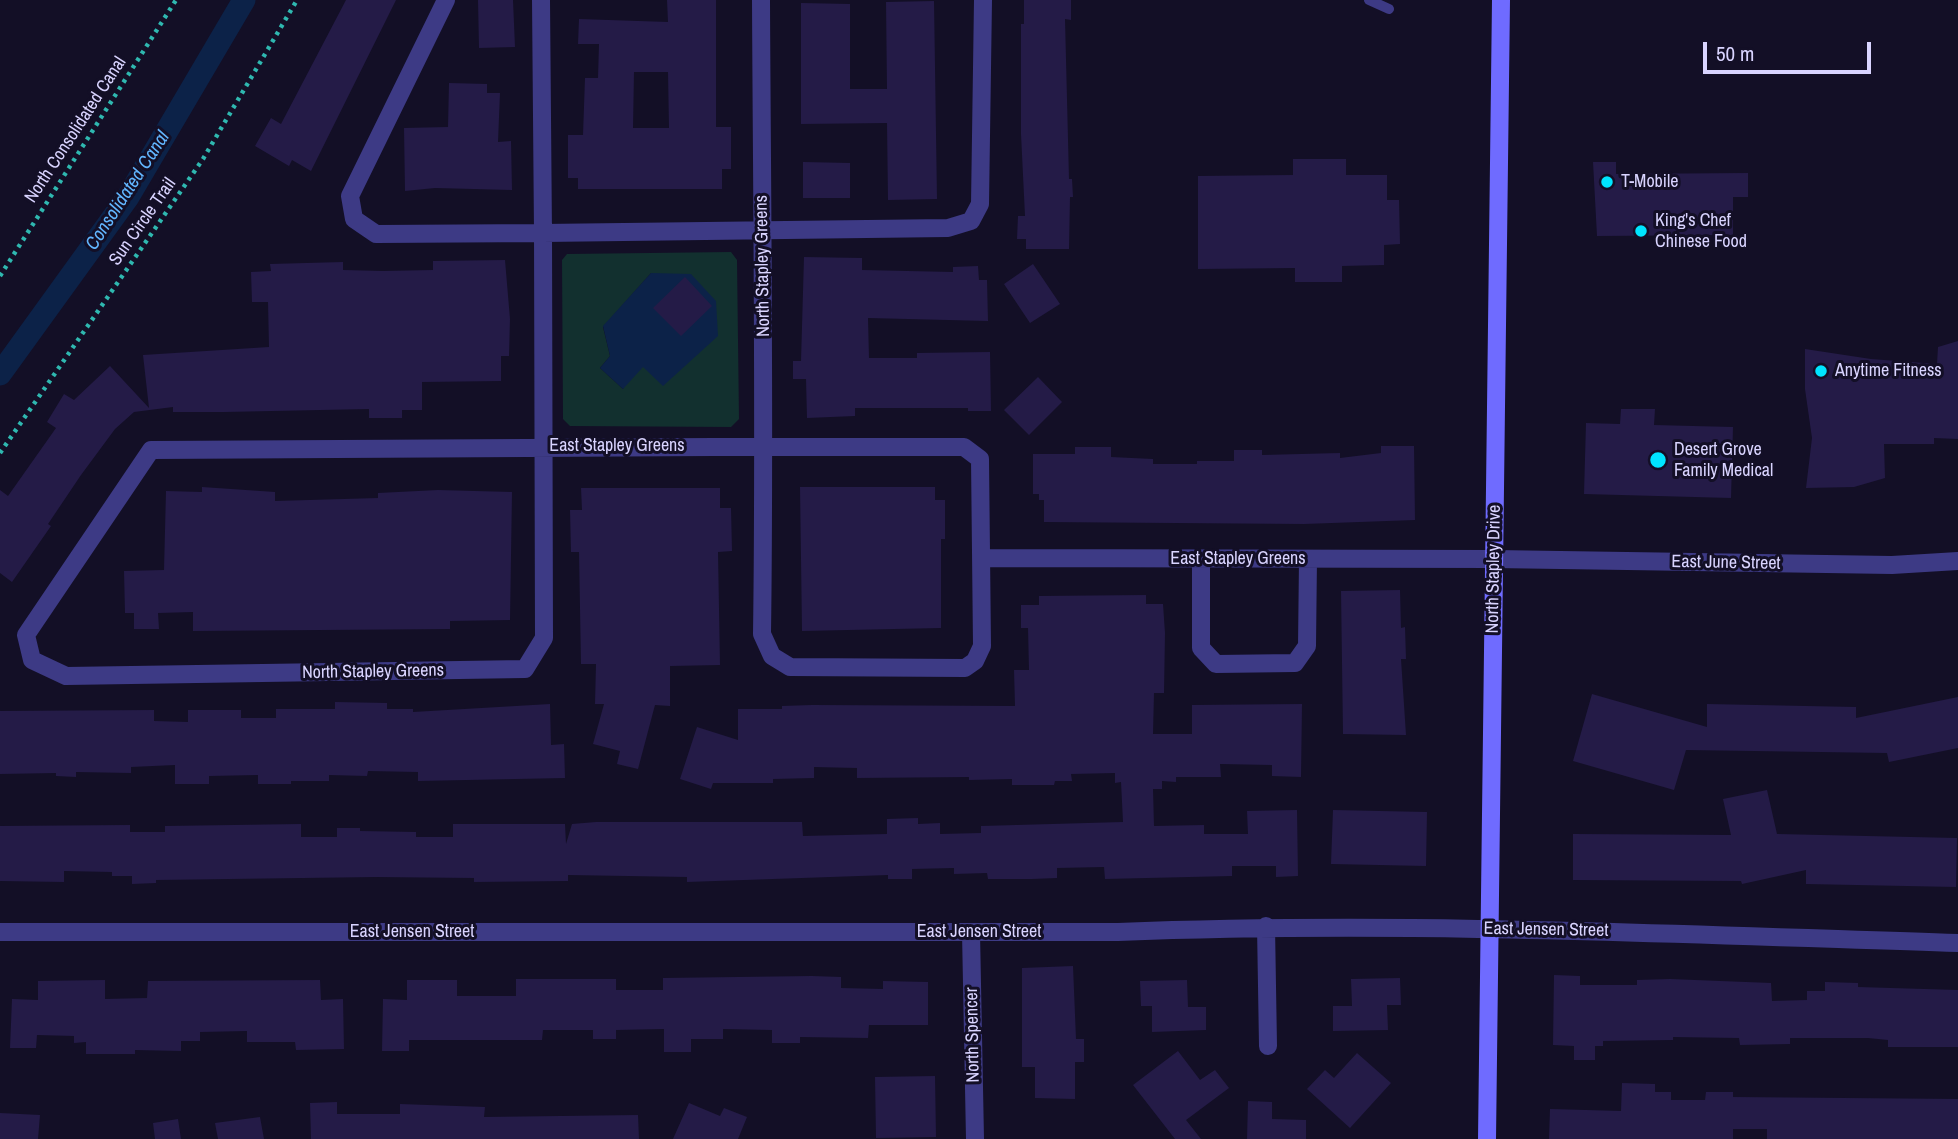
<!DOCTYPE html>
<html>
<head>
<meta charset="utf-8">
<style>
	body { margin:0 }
	#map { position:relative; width:1958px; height:1139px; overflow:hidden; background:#130f26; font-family:"Archivo Narrow",sans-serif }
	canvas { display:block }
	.scale { position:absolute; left:1703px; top:42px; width:168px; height:32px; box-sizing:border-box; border:4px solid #d9d4ff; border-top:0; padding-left:9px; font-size:21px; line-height:24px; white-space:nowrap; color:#d9d4ff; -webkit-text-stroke:5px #130f26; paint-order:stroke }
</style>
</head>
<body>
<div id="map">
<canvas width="1958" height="1139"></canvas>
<div class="scale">50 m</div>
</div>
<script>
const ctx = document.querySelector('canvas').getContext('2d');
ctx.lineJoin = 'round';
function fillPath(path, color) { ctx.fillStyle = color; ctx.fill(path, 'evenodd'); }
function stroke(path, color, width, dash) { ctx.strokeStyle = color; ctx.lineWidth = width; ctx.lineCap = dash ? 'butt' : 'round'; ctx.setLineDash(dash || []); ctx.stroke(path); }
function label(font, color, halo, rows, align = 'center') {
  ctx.font = font + ' "Archivo Narrow",sans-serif'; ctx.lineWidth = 6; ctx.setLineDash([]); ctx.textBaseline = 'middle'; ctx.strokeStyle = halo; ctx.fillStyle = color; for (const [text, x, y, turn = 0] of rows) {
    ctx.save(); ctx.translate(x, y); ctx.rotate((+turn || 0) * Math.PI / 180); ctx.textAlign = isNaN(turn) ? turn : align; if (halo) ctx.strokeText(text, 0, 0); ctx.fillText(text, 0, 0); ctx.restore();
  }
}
fillPath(new Path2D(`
	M731,252L737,260L739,419L731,427L570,426L563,419L562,260L567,254ZM651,273L623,389L600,368L610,356L603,327Z`), '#12302f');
fillPath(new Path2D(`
	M651,273L691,274L716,301L718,336L663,386L643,367L623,389L600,368L610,356L603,326Z`), '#0c2248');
stroke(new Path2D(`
	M0,374L128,197L244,0`), '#0c2248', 23);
fillPath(new Path2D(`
	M346,0H396L311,171L292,160L289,166L255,146L271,118L281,124Z
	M478,0H513L515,47L479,48Z
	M667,0H716V127H731V169H722V189H578V178H568V135H583L585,78H598L599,44H578L579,19L668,22ZM634,72H668L669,128H633Z
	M1024,0H1071V20L1065,19L1069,179H1072L1073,197H1070L1069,249H1026V239H1017L1018,216H1025L1021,134V24H1024Z
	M934,1L937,199L888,200L887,123L801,124V3L850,4V89H887L886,2Z
	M449,83L487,84V93H500L498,142L511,141L512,190L435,188L405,191L404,128L448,127Z
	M1293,159H1346V175H1387V200H1399L1400,244L1384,245V265L1342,266V282H1295V268L1198,269V176L1293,175Z
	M803,162L850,163V198H803Z
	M1593,162H1616V174L1748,173V197H1733V235L1597,236Z
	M804,257L862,258V270L953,272V267L978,266L979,280H987L988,321L868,318L869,358H917V353L990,352L991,411H968V408H855V416L807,418L806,379H793V361H801Z
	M505,260L510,319L509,356H501V381L422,382V410H402V418H369V409L224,412H173V407L134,412L115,429L81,475L48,524L51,526L12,582L0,573V490L8,496L56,428L47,422L64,394L74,400L110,366L149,408L143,355L269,347L268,302H252L251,272L271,271L270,264L343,262V270L383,271L433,270V261Z
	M1033,264L1060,304L1030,323L1004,284Z
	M685,277L712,306L681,336L653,308Z
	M1958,341V439L1934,438V444H1884L1885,478L1854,487L1806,488L1812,438L1805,389V349L1871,359L1937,364L1938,347Z
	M1038,377L1062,402L1029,435L1004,410Z
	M1621,409H1655L1654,425L1733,427L1731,498L1584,494L1586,423L1620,424Z
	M1381,446H1414L1415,520L1304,524L1044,522V500H1039V494H1033V454H1075V447H1111V457L1153,459V464H1197V461H1234V450H1262V455L1340,453V458L1381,453Z
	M202,487L275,492V501L378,498V493L438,490L512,492L510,620L450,621V629L193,631V612L158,613L159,629H134V613H125L124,571L164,570L166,491L202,492Z
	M800,487H935V500H945V539H941V628L802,631Z
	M581,488H720V508H731L732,551L718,552L720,665L670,666V706L655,705L638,769L617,764L620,751L593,744L604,704H595L596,664H581L579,552H571L570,510H582Z
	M1400,590L1401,628L1405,627L1406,659H1401L1406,735L1343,734L1341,591Z
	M1146,595V604H1163L1165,633L1164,693H1154L1153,734H1192V705L1302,704L1301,777L1272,776V765L1220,764L1221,777H1176V782L1162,781V789H1153L1154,826L1204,825V834H1248L1247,811L1297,810L1298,876L1276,877V866H1232V876L1105,879L1104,867L1057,868V878L1032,879H988L987,873L954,874V868L912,869V879H888V875L687,882V877L568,875V881L474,882V878L376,877L156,880V883L132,884V876H112V872L64,871V882L0,881V826L130,825V832H165V826L301,824V837H337V828H360V831L416,832V837H453V824H565L566,844L572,824L596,822H802L803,836L887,834V819L918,818V824L940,823V834L981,833V826L1123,822L1121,782L1115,783V773L1071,774L1072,781H1055L1054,785H1012V779L969,780V777L857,778V768L814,767V778L773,779V783H713L711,789L680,779L697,727L738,740V709H782V706L812,705L1015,706L1014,670H1029L1028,628H1021V605H1039V596Z
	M1592,694L1707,727V704L1856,707V718L1958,697V748L1889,762L1887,753L1686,750L1674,790L1573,761Z
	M335,702L387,703V709H413V712L550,704L551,745L564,744L565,778L418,781V772L368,771L367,776L329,775V781H291V784H258V775L209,776V784H175V765L131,767V773L76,772V777L56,776V773L0,774V711L154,710V721L188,722V710H241V718H276V709H335Z
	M1767,790L1777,834L1957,838L1956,887L1806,884V870L1742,884L1741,881L1573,880V834L1731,835L1723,799Z
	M1333,810L1427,812L1426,866L1331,864Z
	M1073,966L1076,1039H1084V1062H1075V1099L1035,1098V1067H1022V968Z
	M1554,975L1580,976V985H1637V980L1670,979L1771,983L1772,1001L1807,1000V991H1825V982L1858,983V987L1958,990V1047H1888V1040L1868,1038H1790V1044L1740,1045L1739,1038L1673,1037V1040L1603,1041V1046H1595V1060H1574V1046L1553,1045Z
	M812,976L841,977V988L883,989V981L928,982V1025H869L868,1038L800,1037V1043H772V1030L723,1029V1039H691V1052H664V1029L616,1030V1039H593V1030H543L542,1040H409V1051H382L383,999L407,1000V980H457V996H516V979H616V990H663V978Z
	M1400,978L1401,1005H1387L1388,1030L1333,1031V1006H1352L1351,979Z
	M105,980V999L147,998L148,981L320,980L321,1000L343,999L344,1049L296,1050L295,1042H247V1031L200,1032V1041H181V1051L135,1050V1054H86V1042L74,1043V1036L37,1035L36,1048H10L12,999L38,1000V981Z
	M1187,980L1188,1007H1206V1030L1152,1032V1006H1141L1140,981Z
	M1178,1051L1200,1080L1215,1070L1229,1088L1186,1120L1201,1139H1175L1133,1085Z
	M1357,1053L1391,1083L1350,1128L1307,1089L1325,1070L1334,1078Z
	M935,1076L936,1137L876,1138L875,1077Z
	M1622,1083L1655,1084V1092H1671V1100H1705L1706,1092H1733V1097L1958,1099V1139H1767V1129H1733V1139H1549L1550,1109L1621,1111Z
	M1248,1101L1272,1102V1119L1306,1120V1139H1247Z
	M337,1102V1114H400V1104L485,1107L484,1117L638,1115L639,1139H311L310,1103Z
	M689,1103L720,1116L724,1108L747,1117L738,1139H673Z
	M0,1113L40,1115L38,1139H0Z
	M260,1117L264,1139H218L215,1123Z
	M178,1119L181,1139H155L153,1123Z`), '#241b47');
stroke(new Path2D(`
	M0,276L176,0
	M0,453L203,159L297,0`), '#2fb8b0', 4.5, [3.5, 5]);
stroke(new Path2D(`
	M1369,0L1389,9`), '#3d3a85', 10);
stroke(new Path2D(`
	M446,0L350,196L354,219L376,234L543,233L541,0
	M761,0C762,211 765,423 762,634L772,656L790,667L965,668L975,661L982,646L980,459L964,447C693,446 422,447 151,450L26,635L32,660L66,676L525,669L544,638L543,233L948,228L971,221L980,204L983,0
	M981,558L1494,559L1892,565L1958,561
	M1201,559V648L1216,664L1295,663L1307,646L1308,559
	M1266,926L1268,1046
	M0,932H1118C1398,921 1678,934 1958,943
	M971,932L975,1139`), '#3d3a85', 18);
stroke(new Path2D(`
	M1487,1139L1501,0`), '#6f6bff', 18);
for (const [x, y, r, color] of [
	[1607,182,7,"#00e5ff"],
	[1641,231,7,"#00e5ff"],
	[1821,371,7,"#00e5ff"],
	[1658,460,9,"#00e5ff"]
]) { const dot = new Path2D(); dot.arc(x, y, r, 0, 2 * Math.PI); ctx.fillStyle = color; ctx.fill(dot); stroke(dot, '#130f26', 2.5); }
label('18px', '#d9d4ff', '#130f26', [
	["North Consolidated Canal",76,130,-57],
	["Sun Circle Trail",143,222,-55],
	["North Stapley Greens",763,266,-91],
	["East Stapley Greens",617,446],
	["East Stapley Greens",1238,559],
	["East June Street",1726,563,1],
	["North Stapley Drive",1494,569,-89],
	["North Stapley Greens",373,672,-1],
	["East Jensen Street",1546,930,1],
	["East Jensen Street",412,932],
	["East Jensen Street",979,932],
	["North Spencer",973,1035,-91]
]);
label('18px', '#d9d4ff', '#130f26', [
	["T-Mobile",1621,182],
	["King's Chef",1655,221],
	["Chinese Food",1655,242],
	["Anytime Fitness",1835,371],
	["Desert Grove",1674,450],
	["Family Medical",1674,471]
], 'left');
label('italic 19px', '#62b6ff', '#130f26', [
	["Consolidated Canal",128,191,-57]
]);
</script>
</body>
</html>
